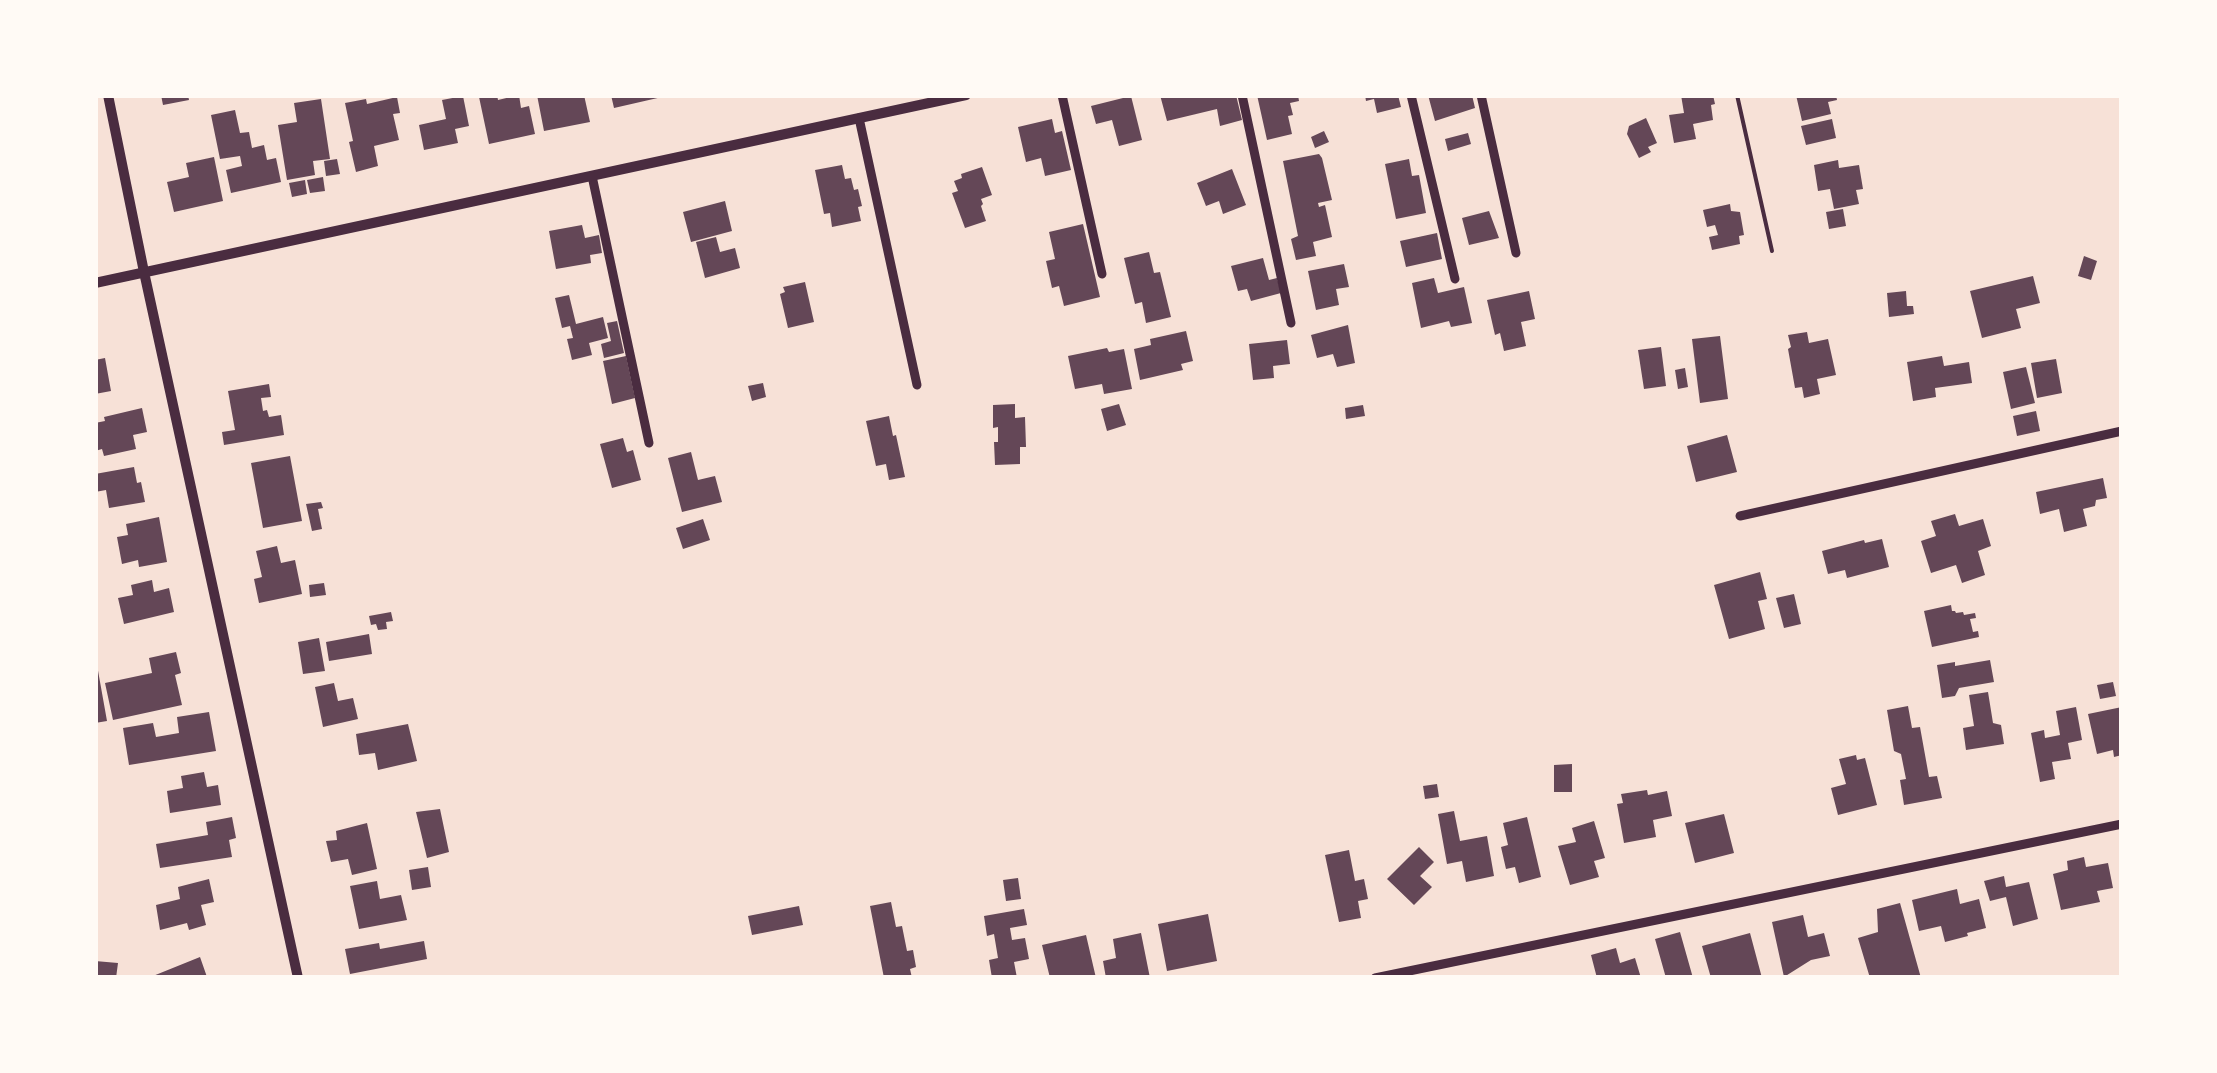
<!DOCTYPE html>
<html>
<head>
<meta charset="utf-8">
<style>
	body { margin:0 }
	#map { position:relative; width:2217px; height:1073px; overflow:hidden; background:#f7e1d7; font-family:Manrope,sans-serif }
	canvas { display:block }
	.frame { position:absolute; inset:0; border:98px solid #fffaf5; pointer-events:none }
</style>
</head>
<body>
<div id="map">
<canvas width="2217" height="1073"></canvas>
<div class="frame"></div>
</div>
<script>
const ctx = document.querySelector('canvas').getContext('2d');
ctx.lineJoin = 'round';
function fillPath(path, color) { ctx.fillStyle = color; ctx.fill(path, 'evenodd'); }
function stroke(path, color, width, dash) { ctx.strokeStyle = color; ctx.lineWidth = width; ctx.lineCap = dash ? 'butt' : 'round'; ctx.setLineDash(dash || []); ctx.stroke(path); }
fillPath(new Path2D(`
	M161,95H188L189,100L163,105Z
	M487,95H497L498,100L519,95L521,108L529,106L535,134L489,144L479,97Z
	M537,95H584L590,122L544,131Z
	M611,95H662V97L614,108Z
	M1160,95H1206L1207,98L1236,95L1242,120L1220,126L1217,109L1167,121Z
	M1257,95H1298L1299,101L1290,103L1293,115L1288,116L1292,134L1267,140Z
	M1365,95H1398L1401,107L1377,113L1374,99L1366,101Z
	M1428,95H1472L1475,108L1435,121Z
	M1681,95H1713L1715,104L1711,105L1713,120L1693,124L1696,139L1674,143L1669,115L1684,113Z
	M1796,95H1836L1837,100L1828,102L1831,114L1802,121Z
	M463,96L469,126L455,129L458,143L424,150L419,125L446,119L442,100Z
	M1131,96L1142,140L1119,146L1112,120L1096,124L1091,106Z
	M397,97L400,113L393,114L399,140L374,146L378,166L356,172L349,142L353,141L345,103L366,99L367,104Z
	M321,99L330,159L313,161L315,175L287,180L278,125L297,122L294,103Z
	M235,110L240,133L249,132L252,148L264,145L267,160L276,158L281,182L231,193L226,170L242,166L240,156L220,159L211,115Z
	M1646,118L1657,143L1648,147L1651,152L1639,158L1627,134L1629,126Z
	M1052,119L1055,133L1062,131L1071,170L1045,176L1041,158L1026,162L1018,127Z
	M1832,119L1836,138L1806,145L1801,126Z
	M1324,131L1329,142L1315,148L1311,137Z
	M1468,133L1471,144L1448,151L1445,139Z
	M1319,154L1322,158L1332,200L1318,203L1319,207L1325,205L1332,237L1313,242L1316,256L1296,260L1291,239L1298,236L1283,161Z
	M214,157L223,201L174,212L167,182L189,177L186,163Z
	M337,159L340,174L326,176L324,161Z
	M1409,159L1412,176L1419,175L1426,213L1396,219L1385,164Z
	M1838,160L1839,168L1859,165L1863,189L1856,190L1859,204L1834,209L1830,189L1818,191L1814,165Z
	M842,165L845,179L851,178L854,190L858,189L862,206L858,207L861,221L832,227L830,213L824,214L815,170Z
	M982,167L992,195L981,199L983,204L981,206L986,221L965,228L952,193L958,191L954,181L962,178L961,174Z
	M1232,169L1246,205L1223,214L1219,201L1206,206L1197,183Z
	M323,177L325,191L310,193L307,180Z
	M305,180L307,194L292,197L289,183Z
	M725,201L732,231L691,242L683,212Z
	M1730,204L1731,211L1740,212L1744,235L1739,236L1740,244L1712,250L1709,237L1718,235L1715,225L1707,227L1703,210Z
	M1843,209L1846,226L1829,229L1826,212Z
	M1489,211L1499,238L1469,245L1462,218Z
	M1083,224L1100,297L1064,306L1059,286L1052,288L1046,261L1055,259L1049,232Z
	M582,225L585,238L599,235L602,253L590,255L591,263L556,269L549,231Z
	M1437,233L1442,259L1406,267L1400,241Z
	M716,237L720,252L735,248L740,268L705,278L696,242Z
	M1149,252L1154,273L1160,272L1171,317L1146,323L1142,302L1135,304L1124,258Z
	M2084,256L2097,261L2091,280L2078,276Z
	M1263,258L1269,280L1277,278L1281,293L1251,301L1247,289L1238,291L1231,266Z
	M1344,264L1349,287L1336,289L1339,305L1316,310L1308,271Z
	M2033,276L2040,303L2016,309L2021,328L1982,338L1970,291Z
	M1434,278L1438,293L1464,287L1472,323L1451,327L1449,321L1421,328L1412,283Z
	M805,282L814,322L788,328L780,294L785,292L783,287Z
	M1529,291L1535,319L1521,322L1526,346L1504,351L1500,333L1495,335L1487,300Z
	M1906,291L1907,306H1913L1914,314L1889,317L1887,293Z
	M569,295L576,324L603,317L608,338L589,343L592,355L572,360L567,339L573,338L570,326L562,328L555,298Z
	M617,321L624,353L604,358L601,344L611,341L607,323Z
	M1348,325L1355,363L1337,367L1333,354L1317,358L1311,335Z
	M1186,331L1193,361L1181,364L1183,370L1140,380L1134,349L1151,345L1150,339Z
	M1807,332L1809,343L1828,339L1836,375L1817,379L1820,394L1804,398L1802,387L1795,388L1788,349L1791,347L1788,335Z
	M1720,336L1728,399L1700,403L1692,339Z
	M1287,340L1290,364L1273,366L1274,378L1253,380L1249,344Z
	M1661,347L1666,386L1644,389L1638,350Z
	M1107,348L1109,352L1124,349L1132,389L1104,394L1102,384L1075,389L1068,356Z
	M626,356L635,398L612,404L603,361Z
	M1942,356L1944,366L1969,362L1972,383L1935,388L1936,397L1913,401L1907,362Z
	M105,358L111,391L95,394V360Z
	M2056,359L2062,393L2037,398L2031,363Z
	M2026,367L2035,403L2011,409L2003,372Z
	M1685,368L1688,387L1678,389L1675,370Z
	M763,383L766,397L752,401L748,386Z
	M269,384L271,397L261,398L263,411L267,410L269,417L281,415L284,435L224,445L222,432L235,430L228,391Z
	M1015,404V418L1025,417L1026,447H1020V464L995,465L994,442H998V427L993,428V405Z
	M1119,404L1126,425L1107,431L1101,409Z
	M1363,405L1365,416L1346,419L1345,408Z
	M142,408L147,432L133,435L136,449L104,456L102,449L95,451V423L105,421L104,417Z
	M2036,411L2040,431L2017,436L2013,416Z
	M889,416L893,436L896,435L905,477L889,480L886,464L876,466L866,421Z
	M1727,435L1737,472L1696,482L1687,446Z
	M623,438L627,452L633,450L641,480L612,488L600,444Z
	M691,452L698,480L715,476L722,502L682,512L668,458Z
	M290,456L302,521L263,528L251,463Z
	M134,467L137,483L141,482L145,502L109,508L106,490L95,492V474Z
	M2103,478L2107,498L2096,500L2095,506L2083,509L2087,526L2064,532L2059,509L2040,514L2036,492Z
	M321,502L323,508L318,509L322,529L312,531L306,504Z
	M1955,514L1959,526L1983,519L1991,546L1978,551L1985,575L1962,583L1956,565L1931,573L1921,541L1936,536L1931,521Z
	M159,517L167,562L139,567L138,560L122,564L117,537L128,535L126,524Z
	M703,519L710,540L683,549L676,528Z
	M1882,539L1889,567L1847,578L1845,570L1828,574L1822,551L1864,540L1865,543Z
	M277,546L281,563L295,560L302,594L259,603L254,579L262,577L256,551Z
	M1760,572L1767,599L1758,601L1765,629L1729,639L1714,585Z
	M152,580L154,592L169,588L174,612L124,624L118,598L133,595L131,585Z
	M324,583L326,595L310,597L309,585Z
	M1794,594L1801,624L1784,628L1776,598Z
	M1951,605L1952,611H1955L1956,613L1963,612L1964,615L1975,613L1976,618L1970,619L1973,632L1978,631L1979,637L1932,647L1924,611Z
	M391,612L393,621L386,622L387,629L378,630L376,624L371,625L369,616Z
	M369,634L372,654L329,661L326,642Z
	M319,638L325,671L303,674L298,642Z
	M176,652L181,673L175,675L182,705L113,720L105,683L152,673L149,658Z
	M1990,660L1994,682L1959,688L1955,696L1942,698L1937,665L1955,662V666Z
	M97,665L107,721L95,723V666Z
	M2113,682L2116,696L2100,699L2097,685Z
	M334,683L338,701L353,698L358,719L323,727L315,687Z
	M1988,692L1993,723L2001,725L2004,744L1966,750L1963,728L1974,726L1969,695Z
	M1908,706L1912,728L1920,727L1929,777L1937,776L1942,798L1904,805L1900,780L1906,779L1901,754L1894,751L1887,710Z
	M2076,707L2082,740L2068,743L2071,759L2052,762L2055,779L2040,782L2031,733L2044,730L2045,738L2060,735L2056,711Z
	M2122,707V755L2114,757L2113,750L2097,754L2088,714Z
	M209,712L216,751L129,765L123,728L153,723L156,737L179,733L177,717Z
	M408,724L417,761L378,770L375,753L359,755L356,734Z
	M1856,755L1857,760L1865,758L1877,805L1838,815L1831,788L1846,784L1839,759Z
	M1572,764V792H1554V765Z
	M204,772L207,787L218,785L221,805L170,813L167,791L183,788L181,776Z
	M1437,784L1439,797L1425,799L1423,786Z
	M1647,790L1648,795L1667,791L1672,816L1653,820L1656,837L1624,843L1617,804L1623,803L1621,794Z
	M440,809L449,852L427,858L416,812Z
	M1454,811L1460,841L1487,836L1494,876L1466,882L1462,861L1447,864L1438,814Z
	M1724,814L1734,853L1695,863L1685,823Z
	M232,817L236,838L229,840L232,857L160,868L156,844L208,835L206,822Z
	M1527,817L1541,877L1519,883L1515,867L1506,869L1501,847L1508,845L1503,823Z
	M1594,821L1605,858L1594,861L1599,877L1570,885L1558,846L1576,842L1572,828Z
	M367,823L377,869L352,875L348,859L331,862L326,841L337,840L336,831Z
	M1419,847L1434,862L1420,876L1432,887L1414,905L1387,879Z
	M1349,850L1355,881L1364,879L1368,899L1358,901L1361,918L1339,922L1325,855Z
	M2084,857L2086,867L2108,863L2113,888L2097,891L2100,902L2061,910L2053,874L2068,870L2067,861Z
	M428,867L431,887L412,890L409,870Z
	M2004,876L2006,887L2029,882L2038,919L2013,926L2006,897L1990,901L1984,881Z
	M1018,878L1021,899L1006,901L1003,880Z
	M209,879L214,902L201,905L206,925L189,930L187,923L160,930L156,905L180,899L178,887Z
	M377,881L380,899L401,895L407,920L359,929L350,886Z
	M1957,889L1960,904L1979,899L1986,928L1967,933L1968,936L1945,942L1941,926L1919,931L1912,900Z
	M891,902L896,927L902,926L907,951L913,950L916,967L910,969L912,978H884L870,906Z
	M1900,903L1921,978H1870L1858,938L1878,932L1877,909Z
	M799,906L803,925L752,935L748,916Z
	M1024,909L1027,925L1010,928L1012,940L1025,938L1029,959L1014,962L1017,978H992L989,960L998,958L994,934L987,936L984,916Z
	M1208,914L1217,961L1167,971L1158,924Z
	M1803,915L1808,937L1824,933L1830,956L1811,960L1784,977L1772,922Z
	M1680,932L1693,978H1666L1655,939Z
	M1141,933L1150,978H1106L1103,961L1116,958L1113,939Z
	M1750,933L1762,978H1711L1702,946Z
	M1086,935L1096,978H1050L1042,945Z
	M424,941L427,959L350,974L345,949L379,943L380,949Z
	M1616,948L1620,963L1635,958L1641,978H1597L1591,955Z
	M200,957L207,977L148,978Z
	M95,961L118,963L116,978H95Z`), '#644757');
stroke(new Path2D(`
	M1737,95L1772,251`), '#4a2c40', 4);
stroke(new Path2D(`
	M1062,95L1102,274
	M1242,95L1291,323
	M1411,95L1455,279
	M1481,95L1516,253
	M859,118L917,385
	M592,176L649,443
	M1740,516L2122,431
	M1375,978L2122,824`), '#4a2c40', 9);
stroke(new Path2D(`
	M108,95L144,272L298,978
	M95,283L966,95`), '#4a2c40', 10);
</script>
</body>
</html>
